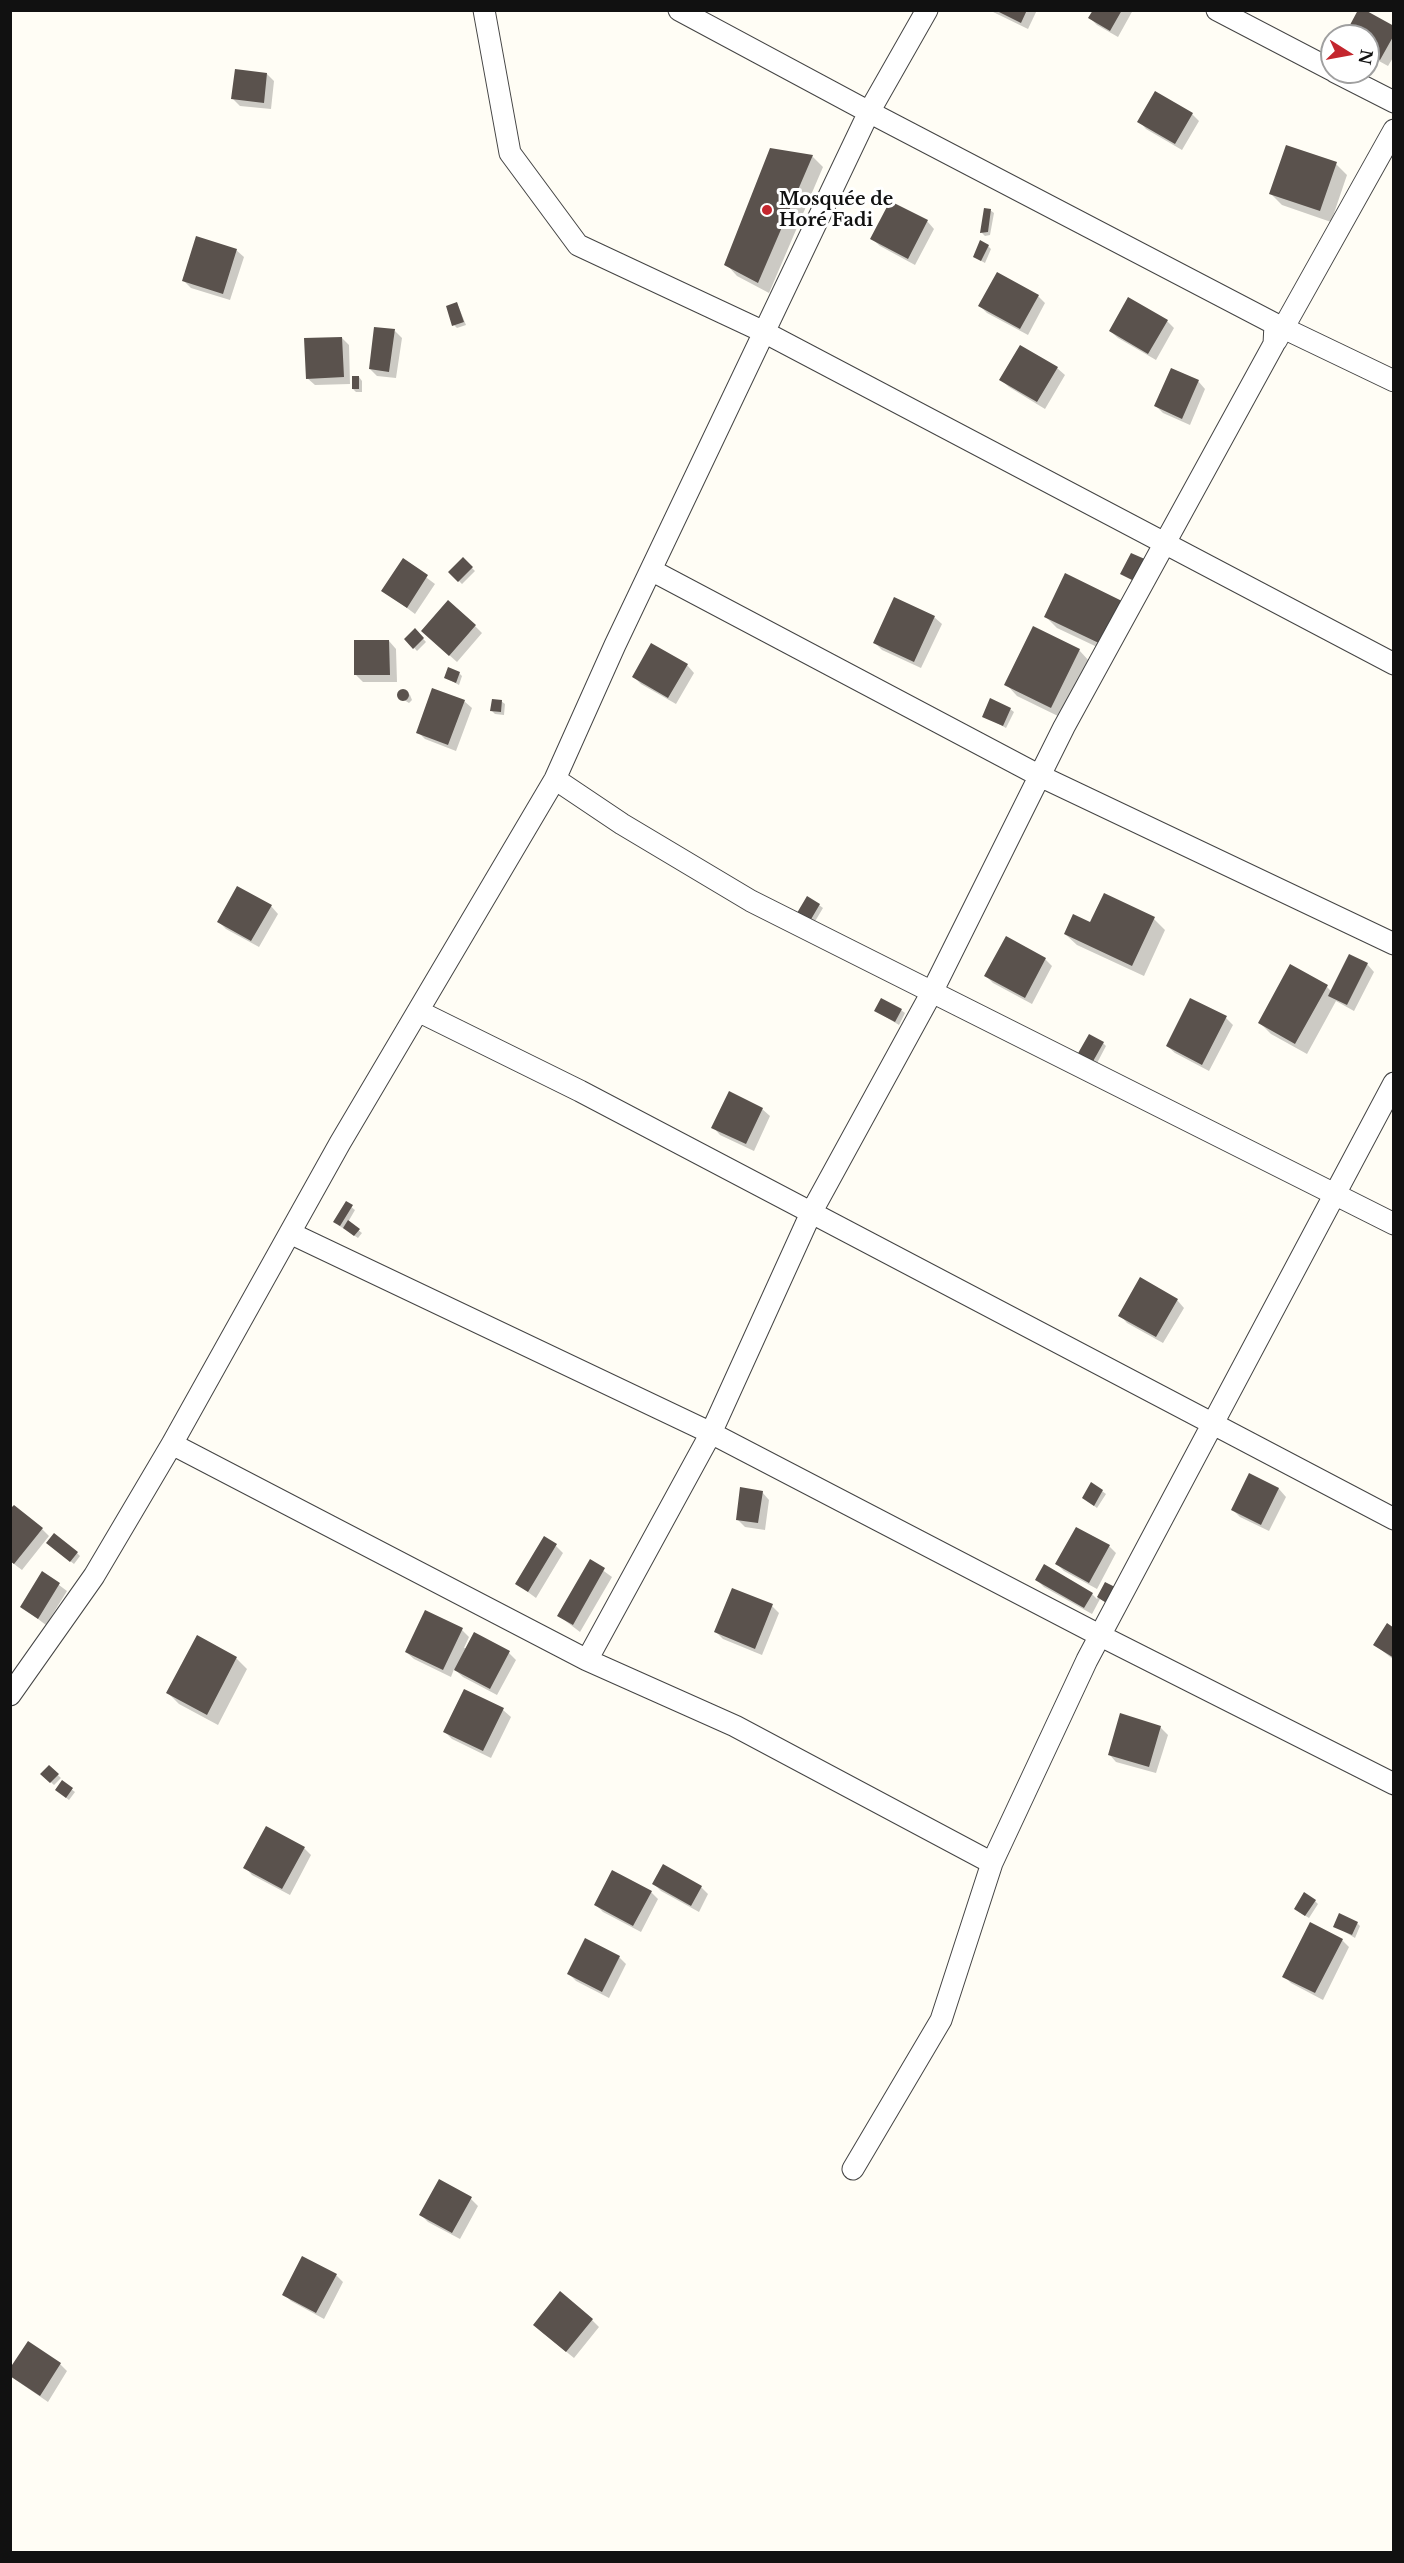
<!DOCTYPE html>
<html>
<head>
<meta charset="utf-8">
<style>
	body { margin:0 }
	#map { position:relative; width:1404px; height:2563px; overflow:hidden; background:#fffdf5; font-family:"Libre Baskerville",serif }
	canvas { display:block }
	.frame { position:absolute; inset:0; border:12px solid #111; pointer-events:none }
	.north { position:absolute; left:1320px; top:24px; width:60px; height:60px; box-sizing:border-box; background:#fff; border:2px solid #a0a0a0; border-radius:50%; rotate:101deg; font-size:16px; font-weight:700; line-height:24px; text-align:center; color:#111 }
	.north::after { content:''; display:block; margin:auto; width:21px; height:27px; background:#c4262e; clip-path:polygon(50% 0,100% 100%,50% 72%,0 100%) }
</style>
</head>
<body>
<div id="map">
<canvas width="1404" height="2563"></canvas>
<div class="frame"></div>
<div class="north">N</div>
</div>
<script>
const ctx = document.querySelector('canvas').getContext('2d');
ctx.lineJoin = 'round';
function fillPath(path, color) { ctx.fillStyle = color; ctx.fill(path, 'evenodd'); }
function stroke(path, color, width, dash) { ctx.strokeStyle = color; ctx.lineWidth = width; ctx.lineCap = dash ? 'butt' : 'round'; ctx.setLineDash(dash || []); ctx.stroke(path); }
function label(font, color, halo, rows, align = 'center') {
  ctx.font = font + ' "Libre Baskerville",serif'; ctx.lineWidth = 6; ctx.setLineDash([]); ctx.textBaseline = 'middle'; ctx.strokeStyle = halo; ctx.fillStyle = color; for (const [text, x, y, turn = 0] of rows) {
    ctx.save(); ctx.translate(x, y); ctx.rotate((+turn || 0) * Math.PI / 180); ctx.textAlign = isNaN(turn) ? turn : align; if (halo) ctx.strokeText(text, 0, 0); ctx.fillText(text, 0, 0); ctx.restore();
  }
}
fillPath(new Path2D(`
	M989,10H1037L1028,29Z
	M1094,10H1133L1118,37L1097,25L1090,18Z
	M1394,27V56L1388,66L1368,55V36H1346Z
	M267,74L274,81L271,109L240,106L233,99Z
	M1192,114L1199,121L1182,150L1146,129L1139,121Z
	M812,156L823,167L769,293L737,276L726,264Z
	M1336,164L1347,175L1331,222L1282,205L1271,194Z
	M990,210L994,213L990,235L985,236L982,233Z
	M927,221L934,229L915,265L880,246L872,239Z
	M988,246L991,249L985,263L974,257Z
	M236,250L244,257L230,300L191,288L184,281Z
	M1038,296L1045,303L1028,335L987,313L980,306Z
	M457,303L466,325L457,328L454,325Z
	M1167,321L1174,328L1156,360L1118,338L1110,331Z
	M395,331L402,338L396,378L377,376L370,369Z
	M342,338L349,345L350,384L315,385L307,378Z
	M1057,368L1065,375L1045,409L1009,387L1001,380Z
	M359,377L362,381V392H356L353,389Z
	M1198,381L1205,389L1190,425L1163,413L1156,406Z
	M463,559L475,571L462,584L450,572Z
	M403,560L435,584L415,614L383,590Z
	M1066,575L1114,655L1057,628L1046,617Z
	M934,617L942,624L921,668L882,650L874,642Z
	M475,626L482,633L457,662L430,638Z
	M415,630L426,642L417,651L406,639Z
	M389,641L396,649L397,682H363L356,675Z
	M1079,650L1090,662L1062,718L1017,696L1006,684Z
	M687,665L694,673L676,704L641,684L634,677Z
	M459,673L462,676L459,685L446,678Z
	M400,691L407,692L410,695L412,700L409,703L399,697Z
	M464,701L472,708L456,751L425,739L418,732Z
	M501,701L505,704L504,715L495,714L492,711Z
	M1010,709L1014,712L1006,728L984,716Z
	M819,905L823,908L814,923L802,915Z
	M271,906L278,914L259,947L226,929L219,922Z
	M1154,919L1165,930L1144,976L1077,945L1065,934L1091,924Z
	M1045,959L1052,966L1032,1004L993,983L986,976Z
	M1367,964L1374,972L1354,1011L1336,1001L1307,1054L1271,1034L1260,1023L1327,987L1332,992Z
	M901,1010L905,1013L899,1025L876,1011Z
	M1226,1018L1233,1025L1209,1071L1175,1053L1167,1046Z
	M1103,1043L1106,1046L1096,1065L1082,1058Z
	M762,1109L770,1116L754,1151L720,1135L713,1127Z
	M346,1203L355,1210L348,1222L362,1233L358,1238L338,1225Z
	M1177,1300L1184,1308L1163,1343L1127,1323L1120,1315Z
	M1250,1475L1279,1489L1286,1497L1269,1531L1240,1517L1233,1510Z
	M1102,1491L1106,1494L1097,1508L1087,1501Z
	M762,1492L769,1500L765,1530L745,1527L737,1519Z
	M42,1529L49,1536L22,1570L10,1561Z
	M51,1546L77,1553L80,1556L74,1564Z
	M556,1546L563,1553L536,1598L517,1584Z
	M1109,1546L1116,1553L1097,1589L1064,1571L1057,1564Z
	M590,1561L612,1577L580,1632L559,1616Z
	M43,1573L67,1591L46,1625L22,1607Z
	M1037,1580L1092,1594L1097,1599L1106,1584L1112,1606L1100,1599L1092,1614L1044,1587Z
	M772,1606L779,1613L762,1655L723,1639L716,1632Z
	M462,1630L469,1637L464,1648L509,1653L516,1660L497,1695L463,1677L454,1669L451,1677L414,1659L406,1652Z
	M1394,1630V1660L1375,1645Z
	M236,1658L247,1669L218,1725L179,1704L168,1693Z
	M465,1691L503,1710L511,1717L491,1758L452,1739L445,1732Z
	M1160,1727L1168,1735L1156,1773L1116,1762L1109,1754Z
	M49,1767L61,1778L54,1785L42,1774Z
	M62,1782L75,1792L69,1800L60,1793Z
	M304,1848L311,1855L290,1895L252,1875L245,1867Z
	M654,1884L701,1887L708,1894L699,1912L661,1891Z
	M651,1892L658,1899L641,1932L603,1912L596,1905Z
	M1315,1901L1318,1904L1309,1918L1299,1912Z
	M1357,1923L1360,1926L1355,1938L1335,1926Z
	M1342,1940L1349,1947L1323,2000L1291,1983L1284,1976Z
	M619,1957L626,1964L609,1998L576,1981L568,1973Z
	M471,2199L478,2206L460,2239L428,2222L421,2215Z
	M336,2275L343,2282L324,2319L291,2301L284,2294Z
	M592,2320L599,2327L574,2358L542,2332Z
	M60,2364L67,2371L48,2402L10,2376Z`), '#0003');
fillPath(new Path2D(`
	M995,10H1027L1021,23Z
	M1093,10H1122L1110,31L1088,18Z
	M1358,10H1365L1394,26V35L1380,60L1368,53V36H1344Z
	M235,69L267,73L264,103L231,99Z
	M1155,91L1193,113L1175,144L1137,122Z
	M1286,145L1337,162L1320,211L1269,194Z
	M770,148L813,155L758,283L724,265Z
	M890,201L928,220L908,259L870,239Z
	M984,208L991,209L988,232L980,233Z
	M196,236L237,249L223,294L182,281Z
	M980,240L989,245L981,261L973,257Z
	M997,272L1039,295L1020,329L978,306Z
	M1128,297L1168,320L1148,354L1109,331Z
	M457,302L464,322L452,326L446,306Z
	M374,327L395,329L389,372L369,369Z
	M342,337L344,377L306,379L304,338Z
	M1020,345L1058,367L1037,402L999,380Z
	M1171,368L1199,380L1182,419L1154,406Z
	M352,376H359V389H352Z
	M1131,553L1147,560L1136,582L1120,574Z
	M463,557L473,567L458,582L448,572Z
	M403,558L428,575L407,608L381,591Z
	M1065,573L1124,602L1103,645L1044,617Z
	M894,597L935,616L914,662L873,643Z
	M448,600L476,625L449,656L421,631Z
	M1033,626L1080,649L1051,708L1004,685Z
	M415,628L424,638L413,649L404,639Z
	M354,640H389L390,675H354Z
	M651,643L688,664L668,698L632,677Z
	M448,667L460,672L456,683L444,678Z
	M432,688L465,700L448,745L416,733Z
	M397 695a6 6 0 1 1 12 0a6 6 0 1 1-12 0Z
	M990,698L1011,708L1003,726L982,717Z
	M492,699L502,700L501,712L490,711Z
	M237,886L272,905L251,941L217,922Z
	M1104,893L1155,917L1132,966L1064,934L1073,914L1090,922Z
	M807,896L820,904L810,921L797,913Z
	M1006,936L1046,958L1025,998L984,976Z
	M1349,954L1368,963L1347,1005L1328,996Z
	M1290,964L1328,985L1295,1044L1258,1023Z
	M881,998L902,1009L895,1022L874,1011Z
	M1190,998L1227,1016L1202,1065L1166,1046Z
	M1089,1034L1104,1042L1092,1063L1077,1055Z
	M729,1091L763,1108L746,1144L711,1128Z
	M346,1201L353,1205L340,1226L333,1222Z
	M348,1220L360,1229L354,1236L343,1228Z
	M1140,1277L1178,1299L1156,1337L1118,1316Z
	M1249,1473L1279,1488L1261,1525L1231,1510Z
	M1091,1482L1103,1490L1094,1506L1082,1498Z
	M740,1487L763,1491L758,1523L736,1520Z
	M14,1505L43,1528L14,1564L10,1561V1509Z
	M1076,1527L1110,1545L1089,1583L1055,1564Z
	M54,1533L78,1552L70,1562L46,1543Z
	M544,1536L557,1544L528,1592L515,1584Z
	M590,1559L605,1568L573,1625L557,1616Z
	M1044,1564L1093,1593L1084,1608L1035,1580Z
	M42,1571L60,1583L38,1619L20,1607Z
	M1105,1582L1117,1588L1108,1604L1097,1597Z
	M732,1588L773,1604L755,1649L714,1632Z
	M425,1610L463,1628L443,1670L405,1652Z
	M1387,1623L1394,1628V1658L1373,1645Z
	M474,1632L510,1651L490,1689L454,1670Z
	M197,1635L237,1657L207,1715L166,1693Z
	M464,1689L504,1708L483,1751L443,1732Z
	M1120,1713L1161,1726L1149,1767L1108,1755Z
	M49,1765L59,1774L50,1783L40,1774Z
	M62,1780L73,1788L66,1798L55,1790Z
	M266,1826L305,1847L282,1889L243,1868Z
	M663,1864L702,1886L691,1906L652,1884Z
	M612,1870L652,1891L633,1926L594,1905Z
	M1304,1892L1316,1900L1305,1916L1294,1909Z
	M1339,1913L1358,1922L1352,1935L1333,1927Z
	M1310,1922L1343,1939L1315,1993L1282,1977Z
	M585,1938L620,1956L602,1992L567,1974Z
	M439,2179L472,2197L452,2233L419,2215Z
	M302,2256L337,2274L316,2313L282,2295Z
	M560,2291L593,2319L566,2352L533,2325Z
	M28,2341L61,2363L40,2396L10,2376V2368Z`), '#5a524d');
const street = new Path2D(`
	M484,10L510,153L578,245L764,332L1394,664
	M679,10L869,112L1275,324L1394,381
	M1217,10L1332,70
	M1335,72L1394,102
	M1276,341L1394,130
	M651,570L1040,776L1394,944
	M555,779L622,824L751,901L1394,1224
	M420,1012L580,1091L1394,1519
	M290,1233L711,1433L1101,1636L1394,1784
	M172,1444L587,1660
	M10,1695L94,1576L172,1444L340,1143L555,779L615,645L869,112L927,10
	M992,1863L735,1726L587,1660L711,1433L811,1213L932,992L1064,727L1274,344L1275,324
	M853,2169L941,2020L992,1863L1087,1660L1394,1083`);
stroke(street, '#444', 23);
stroke(street, '#fff', 21);
for (const [x, y, r, color] of [
	[767,210,6,"#c4262e"]
]) { const dot = new Path2D(); dot.arc(x, y, r, 0, 2 * Math.PI); ctx.fillStyle = color; ctx.fill(dot); stroke(dot, '#fff', 2); }
label('bold 18px', '#111', '#fff', [
	["Mosquée de",779,200],
	["Horé Fadi",779,221]
], 'left');
</script>
</body>
</html>
